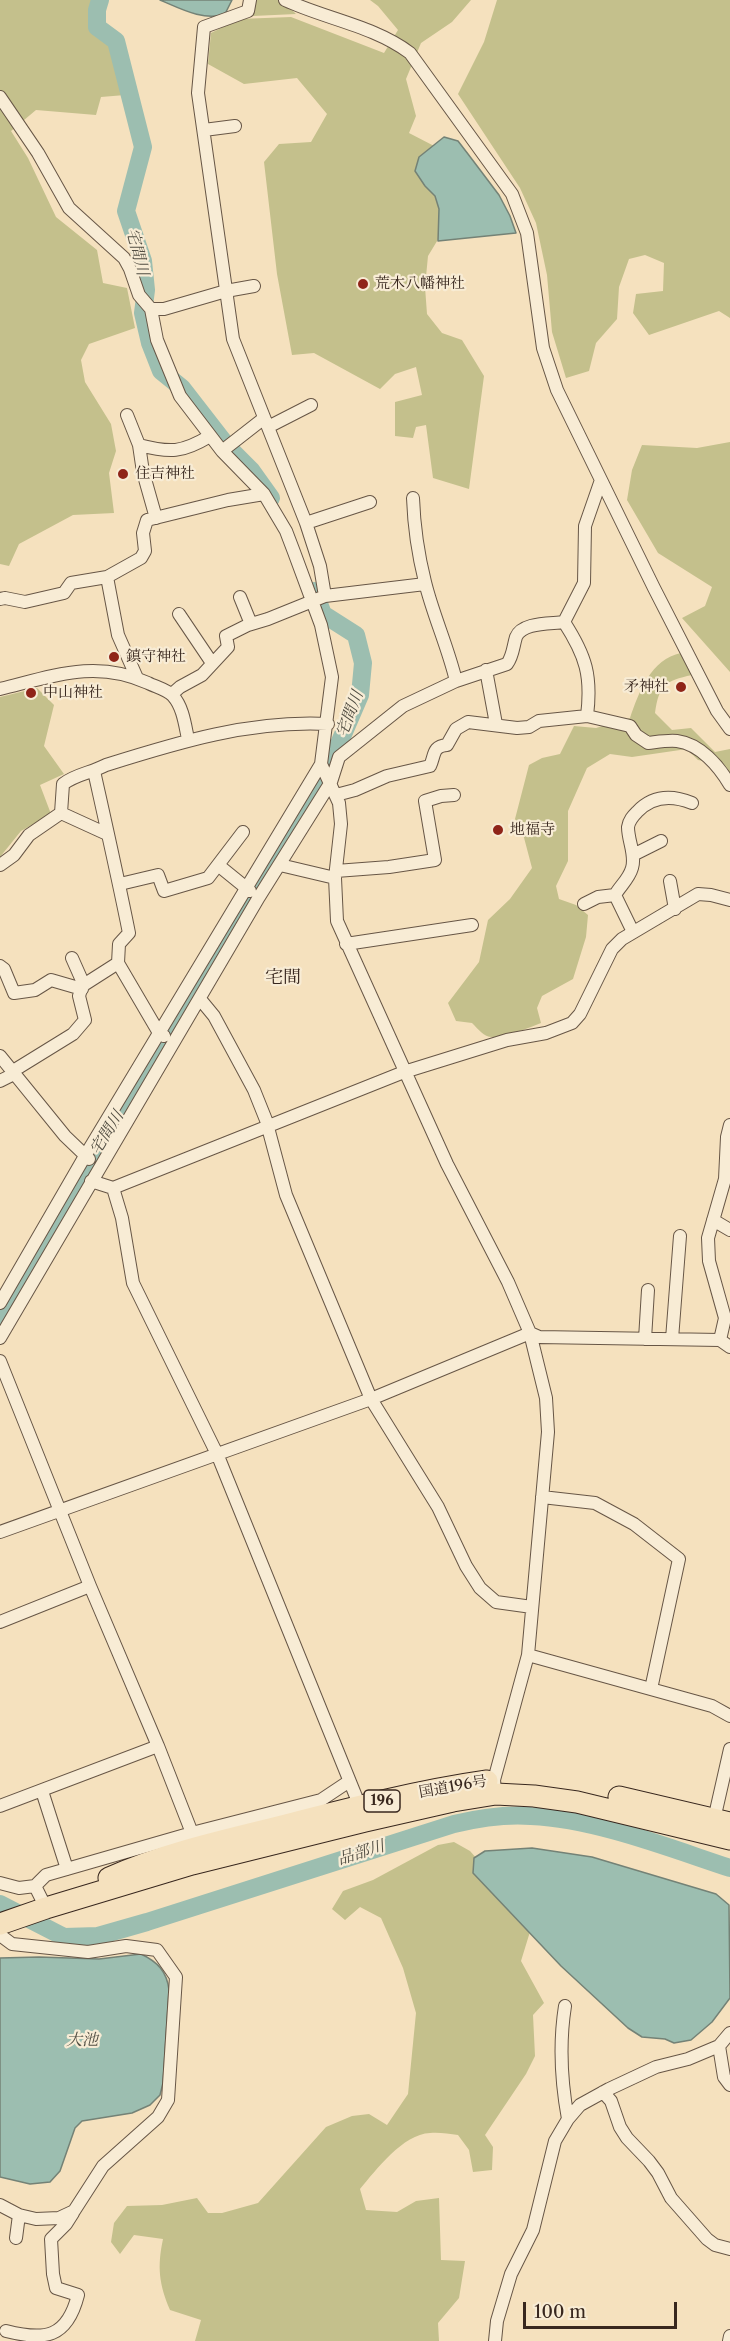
<!DOCTYPE html>
<html>
<head>
<meta charset="utf-8">
<style>
	body { margin:0 }
	#map { position:relative; width:730px; height:2341px; overflow:hidden; background:#f5e1be; font-family:"Libre Caslon Text",serif }
	canvas { display:block }
	.scale { position:absolute; left:523px; top:2302px; width:154px; height:27px; box-sizing:border-box; border:3px solid #38271e; border-top:0; padding-left:8px; font-size:18px; line-height:21px; white-space:nowrap; color:#38271e; -webkit-text-stroke:4px #f8ecd5; paint-order:stroke }
</style>
</head>
<body>
<div id="map">
<canvas width="730" height="2341"></canvas>
<div class="scale">100 m</div>
</div>
<script>
const ctx = document.querySelector('canvas').getContext('2d');
ctx.lineJoin = 'round';
function fillPath(path, color) { ctx.fillStyle = color; ctx.fill(path, 'evenodd'); }
function stroke(path, color, width, dash) { ctx.strokeStyle = color; ctx.lineWidth = width; ctx.lineCap = dash ? 'butt' : 'round'; ctx.setLineDash(dash || []); ctx.stroke(path); }
function label(font, color, halo, rows, align = 'center') {
  ctx.font = font + ' "Libre Caslon Text","Noto Serif JP",serif'; ctx.lineWidth = 4.5; ctx.setLineDash([]); ctx.textBaseline = 'middle'; ctx.strokeStyle = halo; ctx.fillStyle = color; for (const [text, x, y, turn = 0] of rows) {
    ctx.save(); ctx.translate(x, y); ctx.rotate((+turn || 0) * Math.PI / 180); ctx.textAlign = isNaN(turn) ? turn : align; if (halo) ctx.strokeText(text, 0, 0); ctx.fillText(text, 0, 0); ctx.restore();
  }
}
fillPath(new Path2D(`
	M0,0H92L89,11L91,29L113,46L125,95L101,97L96,115L36,110L11,131L28,158L56,217L97,250L103,283L127,288L135,328L89,344L81,360L85,382L111,424L116,451L109,473L114,513L73,515L19,544L9,566L0,564Z
	M253,0H282L296,14L253,16L251,15Z
	M370,0H471L452,22L421,43L406,79L416,116L409,133L438,148L451,218L428,256L425,287L427,314L442,333L462,340L484,376L469,489L433,478L426,425L416,427L413,438L395,436V402L422,395L416,367L395,374L380,389L314,353L292,355L277,274L264,162L279,144L311,142L327,114L297,78L244,84L208,64L211,33L239,19L291,17L384,53L398,30L378,6Z
	M497,0H730V318L719,311L649,335L633,313L636,294L663,291L664,263L645,255L629,259L619,287L617,319L596,343L589,371L566,378L552,332L547,275L536,223L520,188L458,94L484,42Z
	M730,442V672L682,618L705,606L712,587L658,553L627,500L632,470L642,445L697,448Z
	M681,653L692,675C665,681 659,685 655,713L672,730L691,728L715,752L730,749V777L719,764L698,760L687,749L632,757L610,754L587,768L568,811V861L556,886L559,899L576,905L588,915L586,937L573,979L542,996L537,1008L541,1023C528,1028 505,1038 492,1037C484,1037 478,1029 472,1023L456,1021L448,1003L479,962L488,920L510,899L532,868L522,830L515,819L529,765L542,758L560,754L574,726L596,728L630,718C639,692 651,659 681,653Z
	M37,688L54,705L44,746L64,774L40,785L51,814L21,831L0,857V697Z
	M454,1842L470,1851L533,1922L521,1961L544,2003L533,2015L535,2056L526,2074L485,2135L493,2147L492,2170L473,2172L469,2150L458,2135C449,2134 439,2132 430,2133C403,2134 376,2170 360,2189L366,2210L397,2212L416,2201L439,2198L441,2260L465,2261L459,2298L438,2323L439,2341H195L201,2320L170,2310C159,2284 157,2267 163,2239L134,2235L120,2254L111,2242L114,2223L127,2206L162,2205L197,2198L208,2213H222L258,2203L326,2127L352,2116L369,2114L387,2125L408,2094L416,2013L403,1968L381,1918L360,1907L345,1920L332,1909L343,1891L373,1880L438,1845Z`), '#c4c08c');
const water = new Path2D(`
	M160,0H232L225,14C205,22 179,8 160,0Z
	M444,137L458,141L468,154L499,195L510,216L516,233L438,241L439,209L435,196L425,186L415,171L419,157Z
	M532,1848L592,1857L716,1894L729,1905L730,1998L712,2022L691,2040L674,2043L665,2039L642,2037L628,2028L561,1966L473,1873L474,1858L485,1851Z
	M141,1954C158,1962 167,1972 169,1990L163,2083L160,2095L150,2105L132,2113L82,2121L75,2128L60,2171L50,2182L30,2184L0,2177V1958L39,1957L99,1959Z`);
fillPath(water, '#9cbeb0');
stroke(water, '#748276', 1.5);
stroke(new Path2D(`
	M100,0L97,10V27L116,41L143,147L126,211L143,261L146,290L143,313L150,343L161,371L182,388L227,446L251,470L271,498
	M0,1320L86,1167L206,975L332,760L360,695L363,663L356,635L323,614L314,591
	M0,1904L64,1937L98,1936L147,1922L454,1824C479,1818 505,1814 531,1816C596,1819 669,1848 730,1868`), '#9cbeb0', 18);
const minor = new Path2D(`
	M250,0L248,11L204,27L198,93L233,339L306,523L320,566L325,596
	M285,0C326,19 374,26 410,53L512,194L527,233L543,348L557,390L654,588L717,711L730,729
	M0,97L38,153L69,208L124,258L130,269L139,295L151,309L157,340L180,396L222,451L264,494L286,531L294,552L321,625L332,677L321,764L339,803L341,824L335,878L337,921L447,1164L508,1282L530,1333L546,1398L548,1432L528,1655L494,1780L495,1790
	M204,130L235,126
	M151,309H164L226,291L254,286
	M127,415L139,445C170,453 182,453 210,436
	M268,427L311,405
	M139,445L143,472L156,518
	M222,451L263,419
	M413,498C414,526 418,554 425,582C433,615 448,647 456,681
	M306,523L370,502
	M107,577L118,635L137,678
	M240,597L251,624
	M0,599L5,598L25,602L64,593L71,583L107,577L141,558L145,551L143,533L147,520L228,500L264,494
	M179,614L212,663
	M564,622C586,656 592,676 587,716
	M486,670L496,724
	M0,689C53,676 96,659 148,683C156,687 168,690 173,696C183,707 185,725 188,739
	M172,694L180,687L202,675L228,647L226,636L248,625L268,619L325,596L425,584
	M94,771C106,825 118,878 129,933L119,944L118,963L159,1033L164,1036
	M336,795L355,790L387,776L430,766C435,756 432,746 447,745L456,729L468,722L517,728L529,727L539,721L587,716L630,726L636,735L648,743C657,742 668,740 677,741C700,744 719,766 730,785
	M61,813L63,784C76,774 91,773 106,765C179,742 251,720 328,724
	M61,813L107,834
	M633,855L661,841
	M0,865L14,855L29,835L61,813
	M218,865L250,891
	M280,865L335,878
	M336,871L389,867L435,860L425,801L441,796L454,795
	M670,881L675,909
	M120,884L158,875L164,891L208,878L243,832
	M615,895L633,932
	M584,904L598,897L615,895C620,886 629,879 632,868C636,855 628,841 628,827C629,820 633,816 637,812C653,795 672,795 692,803
	M346,944L472,925
	M72,958L84,985
	M0,966L4,969L14,993L35,990L51,980L82,989
	M200,999L214,1016L254,1090L266,1120L286,1195L371,1399L438,1507L466,1566L480,1588L496,1602L532,1607
	M0,1056L65,1136L89,1159
	M13,1071L73,1034L85,1020L79,996L82,986L118,963
	M0,1081L14,1074
	M91,1181L113,1188L404,1072L507,1040L546,1033L572,1023L580,1014L612,949L622,939L698,894L711,895L730,900
	M113,1188L122,1218L133,1283L218,1456L361,1809
	M713,1220L730,1230
	M0,1303L85,1156L321,764
	M0,1338L259,897L331,782L339,757L403,706L456,681L507,664C513,656 513,647 516,637C522,622 550,624 564,622L584,583L585,526L601,480
	M645,1339L648,1290
	M672,1339L680,1236
	M720,1340L725,1318L709,1261L708,1238L725,1179L727,1137L730,1125
	M0,1361L90,1586L158,1746L192,1833
	M542,1497L595,1503L634,1524L679,1559L651,1689
	M0,1532L371,1399L530,1333L539,1337L720,1340L730,1347
	M0,1622L90,1586
	M528,1655L712,1706L730,1716
	M42,1791L67,1869
	M0,1806L158,1746
	M713,1824L730,1749
	M0,1883L19,1888L35,1886L46,1908
	M35,1886L46,1875L192,1833L321,1800L348,1782
	M0,1935L12,1944L88,1952L126,1946L157,1950L176,1977L168,2100L158,2117L103,2166L74,2211L59,2218L36,2219L19,2215L0,2205
	M565,2006C559,2044 561,2081 568,2119
	M719,2046L724,2077L730,2085
	M603,2092L611,2101L620,2127L627,2138L649,2161L658,2173L671,2198L707,2239L715,2245L730,2249
	M16,2238L19,2215
	M6,2331C45,2341 67,2338 78,2295L56,2288L53,2274L51,2239L66,2224L73,2213
	M495,2341L497,2321L511,2274L533,2230L555,2141L568,2119L580,2105L609,2089L656,2067L688,2059L719,2046L730,2033
	M729,2341L730,2336`);
const trunk = new Path2D(`
	M619,1797L730,1823
	M109,1878C163,1854 221,1841 278,1827C348,1809 417,1791 487,1781
	M0,1924L46,1908L192,1864L365,1821L453,1801L496,1794L534,1796L577,1802L730,1839`);
stroke(minor, '#675646', 14);
stroke(trunk, '#38271e', 23);
stroke(minor, '#f8ecd5', 12);
stroke(trunk, '#f5e1be', 21);
for (const [x, y, r, color] of [
	[363,284,6,"#8f2418"],
	[123,474,6,"#8f2418"],
	[114,657,6,"#8f2418"],
	[681,687,6,"#8f2418"],
	[31,693,6,"#8f2418"],
	[498,830,6,"#8f2418"]
]) { const dot = new Path2D(); dot.arc(x, y, r, 0, 2 * Math.PI); ctx.fillStyle = color; ctx.fill(dot); stroke(dot, '#f8ecd5', 2); }
for (const [x, y, w] of [
	[382,1801,36]
]) { const box = new Path2D(); box.roundRect(x - w / 2, y - 11, w, 22, 4.5); ctx.fillStyle = '#f8ecd5'; ctx.fill(box); stroke(box, '#38271e', 1.5); }
label('bold 14px', '#38271e', null, [
	["196",382,1801]
]);
label('15px', '#38271e', '#f8ecd5', [
	["荒木八幡神社",375,284],
	["住吉神社",135,474],
	["鎮守神社",126,657],
	["矛神社",669,687,"right"],
	["中山神社",43,693],
	["地福寺",510,830]
], 'left');
label('15px', '#38271e', '#f8ecd5', [
	["国道196号",453,1787,-10]
]);
label('italic 16px', '#514d42', '#f8ecd5', [
	["宅間川",137,252,76],
	["宅間川",350,714,-69],
	["宅間川",107,1133,-58],
	["品部川",361,1853,-17],
	["大池",82,2040]
]);
label('18px', '#38271e', '#f8ecd5', [
	["宅間",283,978]
]);
</script>
</body>
</html>
